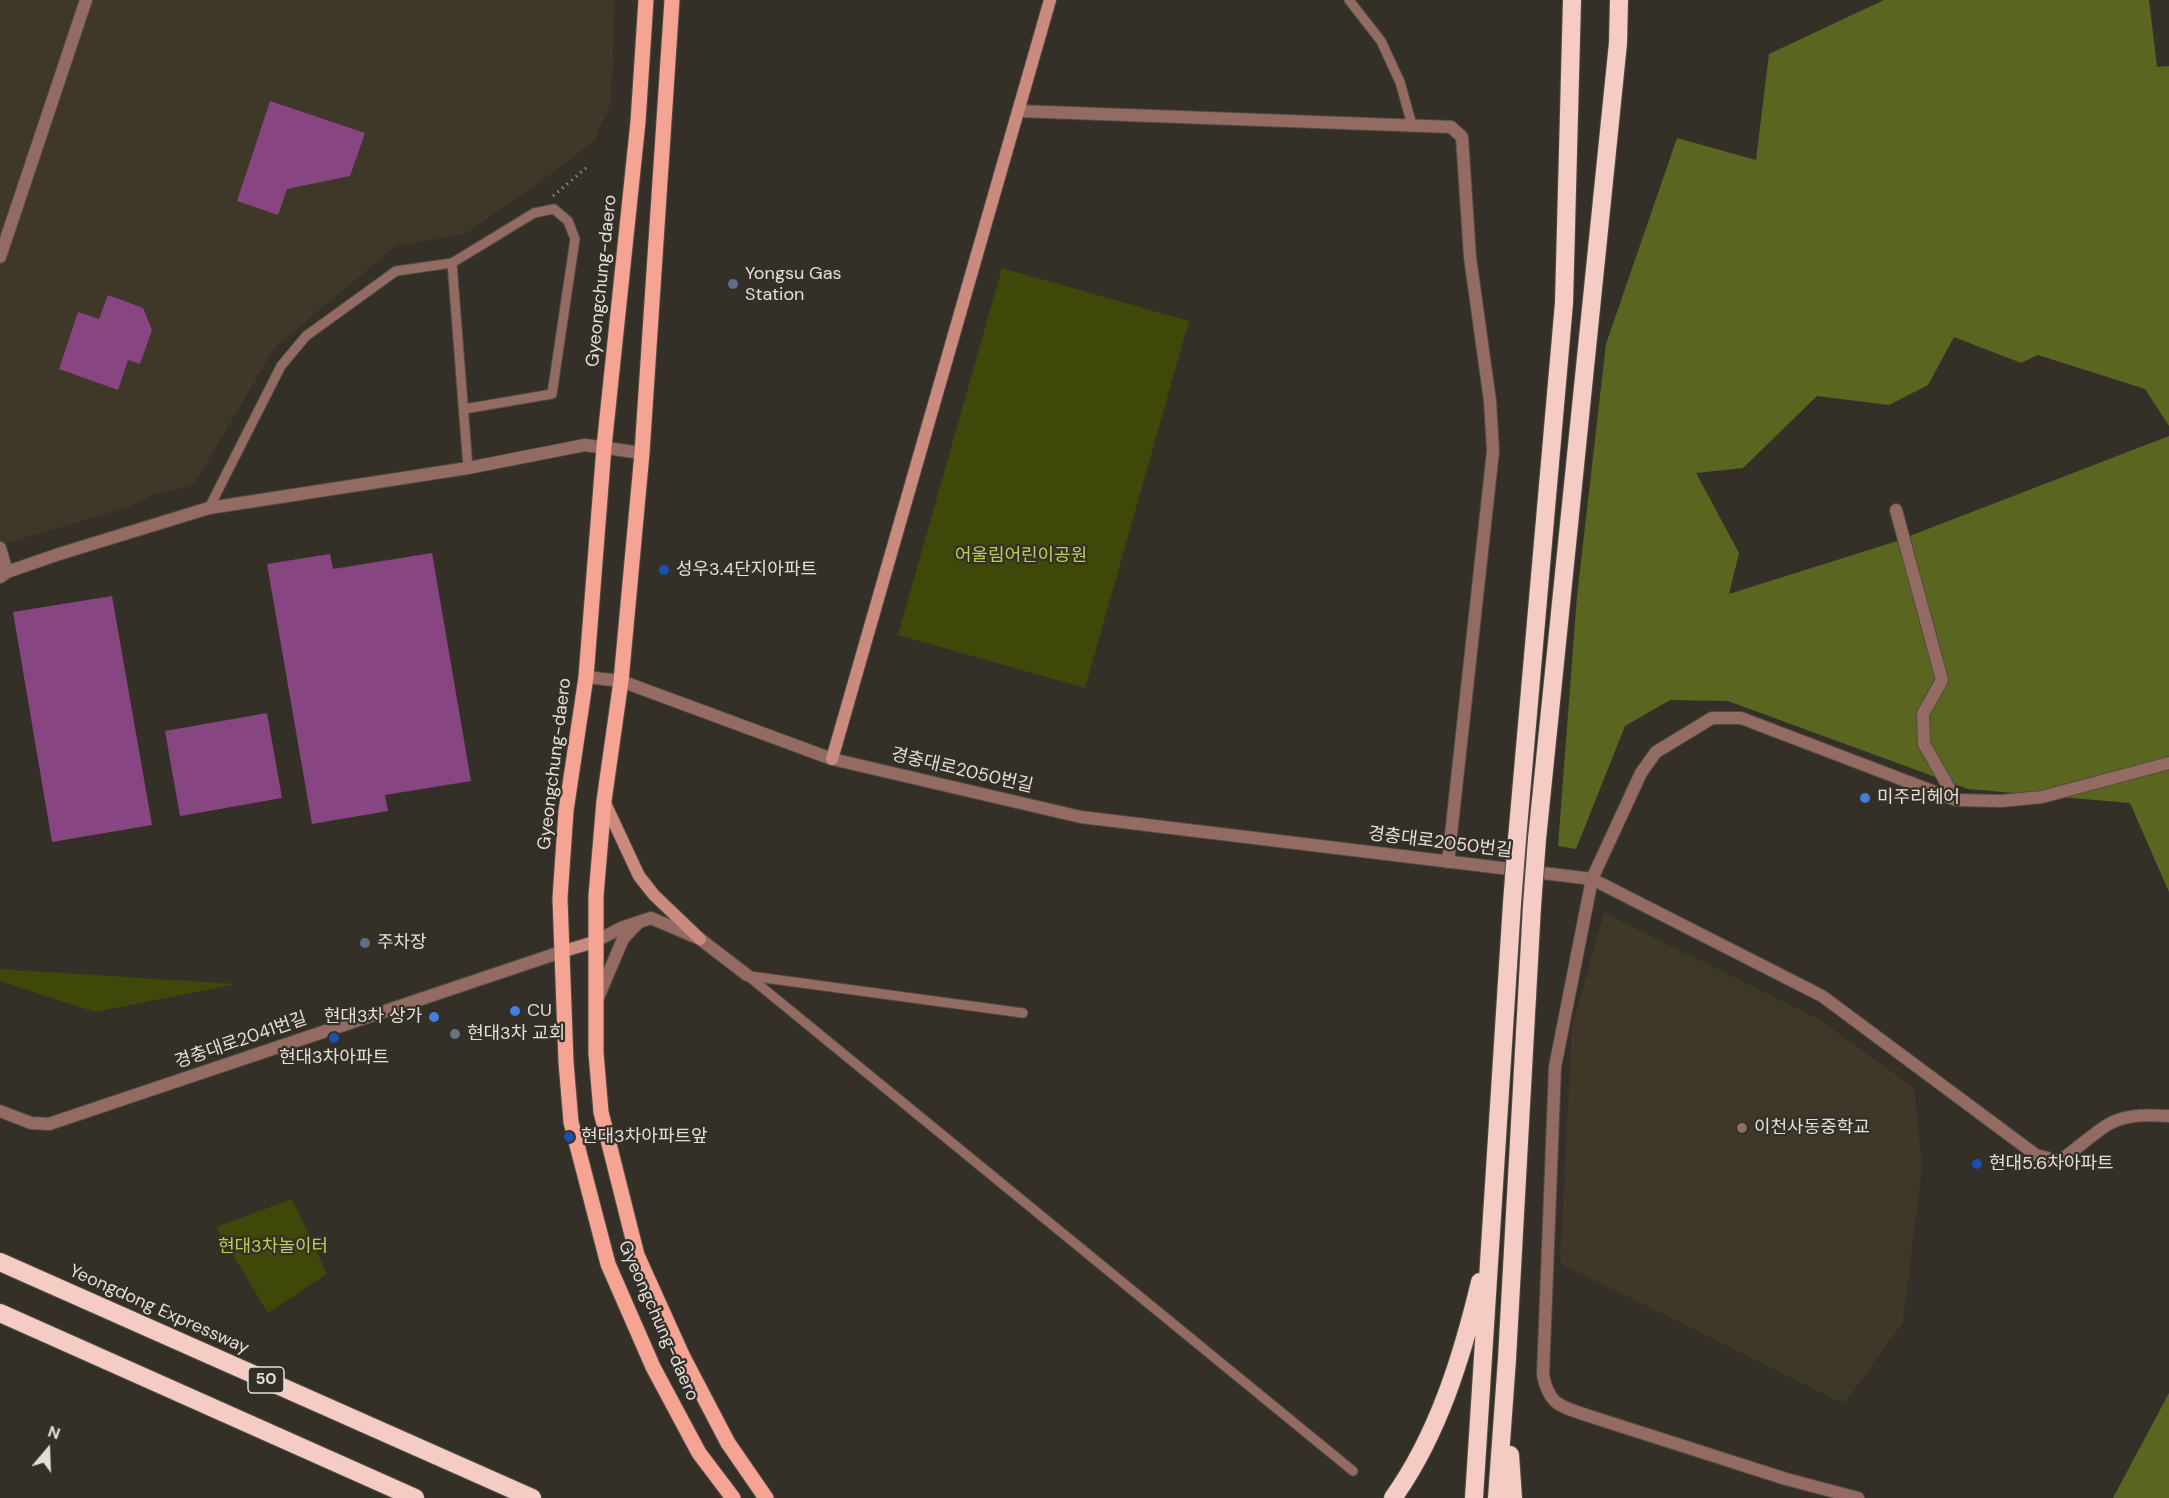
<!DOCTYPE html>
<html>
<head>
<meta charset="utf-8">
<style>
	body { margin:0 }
	#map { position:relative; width:2169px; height:1498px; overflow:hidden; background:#353027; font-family:"DM Sans",sans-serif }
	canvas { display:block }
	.north { position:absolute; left:18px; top:1420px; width:60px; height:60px; -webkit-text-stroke:4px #353027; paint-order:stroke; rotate:19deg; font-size:16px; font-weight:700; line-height:24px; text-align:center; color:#e2dfd9 }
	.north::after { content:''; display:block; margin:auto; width:21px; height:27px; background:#e2dfd9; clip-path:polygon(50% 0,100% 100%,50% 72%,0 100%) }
</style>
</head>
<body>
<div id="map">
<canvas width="2169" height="1498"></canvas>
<div class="north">N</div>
</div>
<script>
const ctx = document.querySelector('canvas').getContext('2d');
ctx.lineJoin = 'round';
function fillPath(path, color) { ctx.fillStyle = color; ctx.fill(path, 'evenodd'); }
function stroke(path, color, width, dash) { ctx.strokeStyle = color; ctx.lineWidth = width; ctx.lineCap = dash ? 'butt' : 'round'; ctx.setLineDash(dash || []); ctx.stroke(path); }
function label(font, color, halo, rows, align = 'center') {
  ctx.font = font + ' "DM Sans","Noto Sans KR",sans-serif'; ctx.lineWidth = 4.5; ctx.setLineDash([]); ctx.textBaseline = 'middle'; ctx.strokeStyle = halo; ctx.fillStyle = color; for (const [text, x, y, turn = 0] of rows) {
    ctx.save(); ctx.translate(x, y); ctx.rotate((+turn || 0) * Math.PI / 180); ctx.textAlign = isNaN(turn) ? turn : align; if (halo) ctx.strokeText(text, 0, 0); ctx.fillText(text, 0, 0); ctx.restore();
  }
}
fillPath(new Path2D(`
	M0,0H615L611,103L594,141L555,171L465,234L396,246L275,347L193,486L154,494L129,507L0,545Z
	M1604,913L1820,1020L1914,1088L1922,1167L1903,1322L1844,1404L1560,1263L1572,1027Z`), '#3f3728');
fillPath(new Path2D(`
	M1002,268L1189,321L1085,688L898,635Z
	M0,969L236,984L95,1012L0,981Z
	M292,1199L327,1274L268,1313L216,1227Z`), '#3f4808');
fillPath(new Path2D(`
	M1884,0H2149L2157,67L2169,66V426L2145,389L2038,355L2021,363L1954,337L1928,385L1889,405L1817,396L1743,468L1696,473L1739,553L1729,594L1894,542L2169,436V892L2130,803L1968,789L1728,701L1670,700L1625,726L1576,849L1558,846L1577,596L1606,344L1677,138L1756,160L1769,54Z
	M2169,1393V1498H2113Z`), '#5a661f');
fillPath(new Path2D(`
	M270,101L365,133L350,176L287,189L278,215L237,201Z
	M108,295L143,308L152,330L140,364L128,360L118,390L59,369L78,312L99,319Z
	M432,553L471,781L385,795L388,811L312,824L267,564L330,554L333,569Z
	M112,596L152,825L52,842L13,612Z
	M267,713L282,798L180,816L165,731Z`), '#874681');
const lane = new Path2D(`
	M1349,0L1381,41L1400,82L1412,125
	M452,263L468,468
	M209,508L281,366L306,336L396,271L452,263L534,213L554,209L568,221L575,239L552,394L464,409
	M747,975L1353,1471
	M750,976L1023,1013`);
const street = new Path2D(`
	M1018,111L1451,127L1462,137L1470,257L1490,401L1493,451L1448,862
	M0,257L86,0
	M1896,510L1942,680L1923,714L1924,744L1956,800
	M0,548L7,572
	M0,577L7,572L59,554L209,508L468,468L585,445L642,453
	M586,677L621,681L832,759L1081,817L1592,879L1822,996L2036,1155L2059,1161C2075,1151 2100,1127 2113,1122C2130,1114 2151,1115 2169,1116
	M594,942L621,928L651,918L700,939L747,975
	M597,1000L623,939L637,924
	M0,1111L31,1123L49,1124L561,952
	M1858,1498L1786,1479L1586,1415C1560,1406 1549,1405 1543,1375L1555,1067L1592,879L1641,773L1656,752L1712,718H1741L1956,800L2001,801L2042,797L2169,763`);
const secondary = new Path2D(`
	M832,759L1050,0
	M604,801L639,876L654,895L700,939
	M561,952L594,942`);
const primary = new Path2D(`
	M646,0L638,122L604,447L586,677L566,811L560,898L566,1062L571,1122L608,1264L653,1367L699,1453L733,1498
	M672,0L642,453L621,681L604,801L596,896V1053L601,1112L637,1255L683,1357L728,1443L766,1498`);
const highway = new Path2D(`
	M1517,839L1564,303L1572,0
	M1537,839L1618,43L1619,0
	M0,1262L532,1498
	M0,1313L415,1498
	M1510,1455L1513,1498
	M1393,1498C1438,1435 1462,1357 1480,1282
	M1474,1498L1512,903
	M1497,1498L1507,1359L1532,906`);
stroke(lane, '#514c43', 11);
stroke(street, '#514c43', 14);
stroke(secondary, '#514c43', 14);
stroke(primary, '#514c43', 17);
stroke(highway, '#514c43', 20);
stroke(new Path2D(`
	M553,196L586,168`), '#8e8a83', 3, [1.5, 4.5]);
stroke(lane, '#936b63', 9);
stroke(street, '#936b63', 12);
stroke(secondary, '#ca8b7e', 12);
stroke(primary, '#f5a392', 15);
stroke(highway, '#f4ccc3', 18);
const highwayBridge = new Path2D(`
	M1512,903L1517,839
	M1532,906L1537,839`);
stroke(highwayBridge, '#514c43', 20, []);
stroke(highwayBridge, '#f4ccc3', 18);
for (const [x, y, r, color] of [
	[733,284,6,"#5c6f8a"],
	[664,570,6,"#1a4fb4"],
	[1865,798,6,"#3f7fe0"],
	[365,943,6,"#5c6f8a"],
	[515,1011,6,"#3f7fe0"],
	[434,1017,6,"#3f7fe0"],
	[455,1034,6,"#6b7280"],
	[334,1038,6,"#1a4fb4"],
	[1742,1128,6,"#8d6e63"],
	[569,1137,6,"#1a4fb4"],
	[1977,1164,6,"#1a4fb4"]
]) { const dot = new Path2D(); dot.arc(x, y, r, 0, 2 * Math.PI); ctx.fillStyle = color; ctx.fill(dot); stroke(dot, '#353027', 2); }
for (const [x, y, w] of [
	[266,1380,36]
]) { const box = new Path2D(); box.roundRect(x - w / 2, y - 13, w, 26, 4.5); ctx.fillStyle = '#353027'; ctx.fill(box); stroke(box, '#e2dfd9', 1.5); }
label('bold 16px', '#e2dfd9', null, [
	["50",266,1380]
]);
label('18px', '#e2dfd9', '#353027', [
	["Yongsu Gas",745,274],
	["Station",745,295],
	["성우3.4단지아파트",676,570],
	["미주리헤어",1877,798],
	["주차장",377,943],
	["CU",527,1011],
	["현대3차 상가",422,1017,"right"],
	["현대3차 교회",467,1034],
	["현대3차아파트",334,1058,"center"],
	["이천사동중학교",1754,1128],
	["현대3차아파트앞",581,1137],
	["현대5.6차아파트",1989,1164]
], 'left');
label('18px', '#e2dfd9', '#353027', [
	["Gyeongchung-daero",602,281,-84],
	["Gyeongchung-daero",555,764,-83],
	["경충대로2050번길",962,771,13],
	["경충대로2050번길",1440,843,7],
	["경충대로2041번길",241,1041,-19],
	["Yeongdong Expressway",159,1310,24],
	["Gyeongchung-daero",658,1321,66]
]);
label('18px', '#bacf55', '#353027', [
	["어울림어린이공원",1021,556],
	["현대3차놀이터",273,1247]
]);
</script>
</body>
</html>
